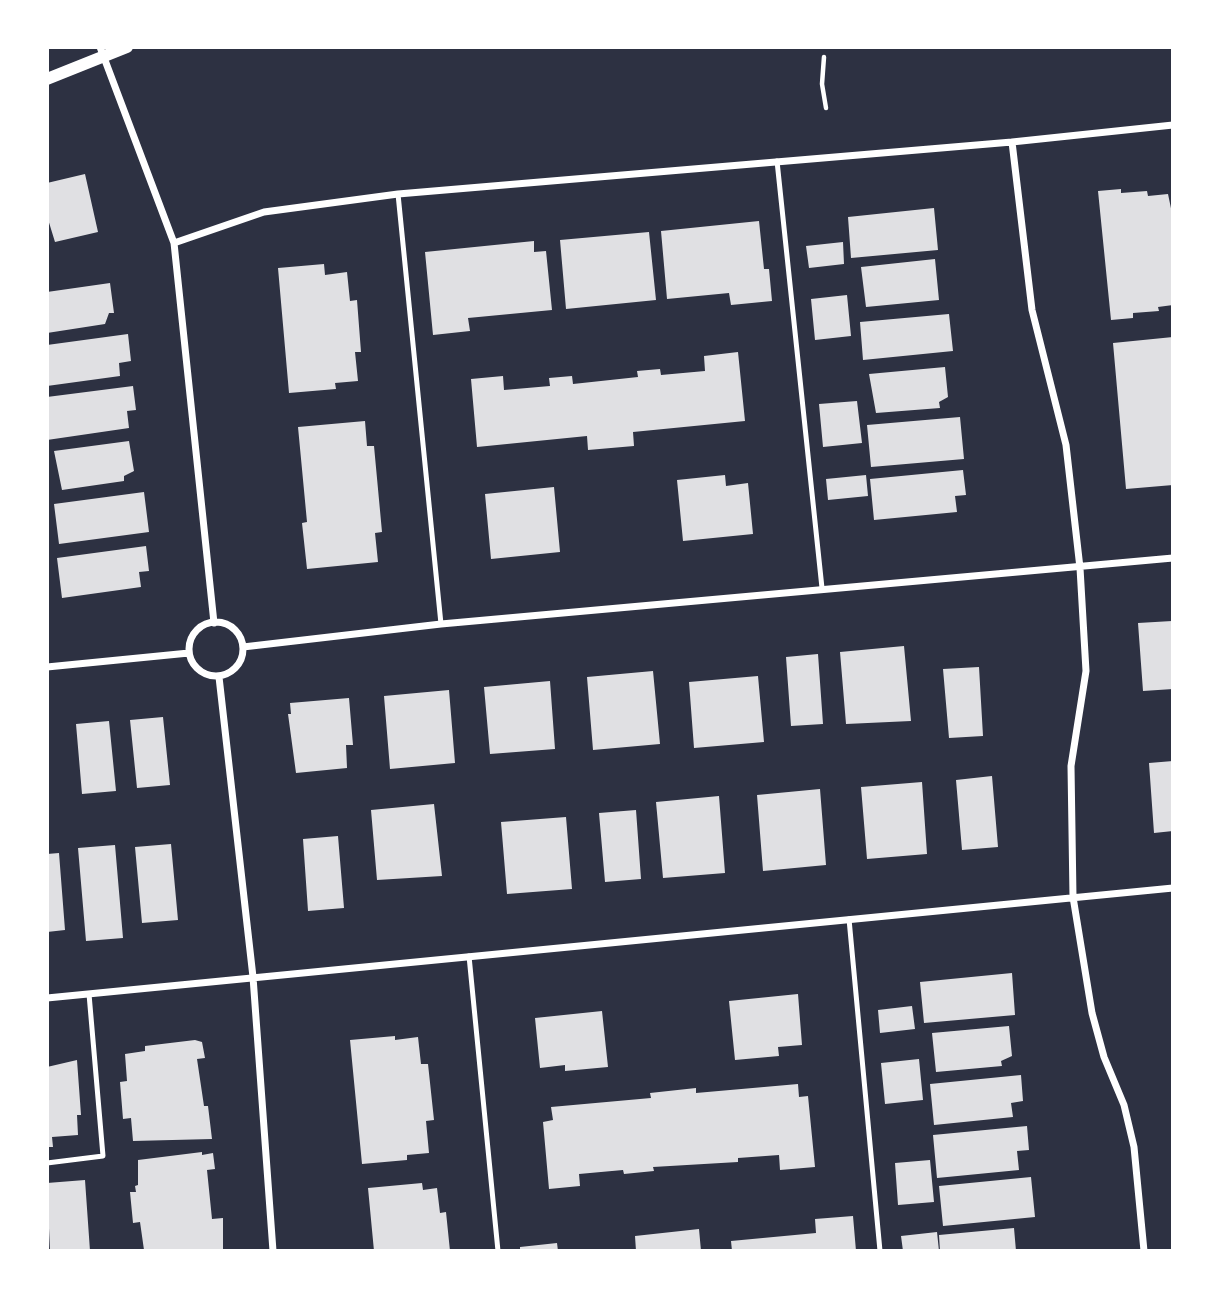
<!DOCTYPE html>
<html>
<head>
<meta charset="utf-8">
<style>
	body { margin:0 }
	#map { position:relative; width:1220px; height:1298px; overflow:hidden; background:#2d3142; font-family:"Open Sans",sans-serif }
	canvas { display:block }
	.frame { position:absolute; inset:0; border:49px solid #fff; pointer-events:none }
</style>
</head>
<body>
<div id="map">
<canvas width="1220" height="1298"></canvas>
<div class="frame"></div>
</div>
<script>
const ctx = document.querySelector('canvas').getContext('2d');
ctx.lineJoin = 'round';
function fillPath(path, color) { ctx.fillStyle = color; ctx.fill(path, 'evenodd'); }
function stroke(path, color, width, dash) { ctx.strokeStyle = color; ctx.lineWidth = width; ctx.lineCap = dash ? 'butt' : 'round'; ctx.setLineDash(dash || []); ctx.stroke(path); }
fillPath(new Path2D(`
	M85,174L98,232L55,242L47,216V183Z
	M1121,189V193L1147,191L1148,196L1168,194L1173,218V305L1158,307L1159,311L1133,313V318L1111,320L1098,191Z
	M934,208L938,250L851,258L848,217Z
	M759,221L764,269H769L772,301L731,305L729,293L667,299L661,231Z
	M649,232L656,300L566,309L560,240Z
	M534,241V252L546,251L552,310L468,318L470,331L433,335L425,252Z
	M843,242L844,264L809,268L806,246Z
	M935,259L939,300L866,307L861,267Z
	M324,264L325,275L347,272L350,301L357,300L361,352H355L358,381L335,383L336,389L289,393L278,268Z
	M110,283L114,313H109L105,324L47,333V292Z
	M847,295L851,336L815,340L811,299Z
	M949,314L953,351L863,360L860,322Z
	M128,334L131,361L119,363L120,376L47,386V345Z
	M1173,337V485L1126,489L1113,343Z
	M738,352L745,421L633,432L634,446L588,450L587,436L477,447L471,379L503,376L504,390L550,386L549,378L572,376L573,384L638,377L637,371L660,369L661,375L705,371L704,356Z
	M945,367L948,397L939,402L940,408L876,413L869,374Z
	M133,386L136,410L127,411L129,428L47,440V397Z
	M857,401L862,443L823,447L819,404Z
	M960,417L964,459L871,467L867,425Z
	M365,421L367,446H374L382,532L375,533L378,562L307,569L302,523L307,522L298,427Z
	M129,441L134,471L124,476V481L62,490L54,451Z
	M963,470L966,495L955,496L957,512L874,520L870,479Z
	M725,475L726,486L748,483L753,534L683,541L677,480Z
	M866,475L868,496L828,500L826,479Z
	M554,487L560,552L491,559L485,494Z
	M144,492L149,532L59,544L54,504Z
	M146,546L149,571L139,572L141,587L62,598L57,558Z
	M1172,621L1173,689L1143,691L1138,623Z
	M904,646L911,721L846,724L840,652Z
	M818,654L823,724L791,726L786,657Z
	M979,667L983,736L949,738L943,669Z
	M653,671L660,744L593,750L587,677Z
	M758,676L764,742L694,748L689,682Z
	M550,681L555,749L490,754L484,687Z
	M449,690L455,763L390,769L384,696Z
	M349,698L353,745H346L347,768L296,773L288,714H291L290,703Z
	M163,717L170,785L137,788L130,720Z
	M109,721L116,791L82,794L76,724Z
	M1173,761V831L1154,833L1149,763Z
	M992,776L998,847L962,850L956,780Z
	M922,782L927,854L867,859L861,787Z
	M820,789L826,865L763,871L757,795Z
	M719,796L725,873L663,878L656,802Z
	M434,804L442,876L377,880L371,810Z
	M636,810L641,879L605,882L599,813Z
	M566,817L572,889L507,894L501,822Z
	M338,836L344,908L308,911L303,839Z
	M171,844L178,920L142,923L135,847Z
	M115,845L123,938L86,941L78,848Z
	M59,853L65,930L47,932V854Z
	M1012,973L1015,1015L924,1023L920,982Z
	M798,994L802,1045L778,1047L779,1056L735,1060L729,1001Z
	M912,1006L915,1029L880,1033L878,1010Z
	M602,1011L608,1067L565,1071V1065L540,1068L535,1018Z
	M1009,1026L1012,1056L1001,1061L1002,1066L936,1072L932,1033Z
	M395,1036V1040L418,1037L421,1064H428L434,1120L426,1121L429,1153L407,1155V1160L362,1164L350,1040Z
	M195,1040L202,1042L205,1058L197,1059L204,1106H208L212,1139L133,1141L131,1118L123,1119L120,1082L127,1081L125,1054L145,1051V1046Z
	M919,1059L923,1100L885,1104L881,1063Z
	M77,1060L81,1115H77L78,1135L52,1137L53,1147H47V1067Z
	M1021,1075L1023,1101L1011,1103L1013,1117L934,1125L930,1084Z
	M798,1084L799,1097L808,1096L815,1167L780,1170L779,1155L738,1158V1162L653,1167L654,1171L624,1174L623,1170L579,1174L580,1186L549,1189L543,1122L553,1120L551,1107L651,1098L650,1093L696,1088V1093Z
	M1027,1126L1029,1150L1017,1151L1019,1170L937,1178L933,1135Z
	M202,1152V1155L213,1153L215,1169L207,1170L212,1219L223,1218V1249L144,1250L140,1222L133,1223L130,1192H136L135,1186L138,1185V1160Z
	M930,1160L934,1202L898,1205L895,1163Z
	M1031,1177L1035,1217L943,1226L939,1186Z
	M85,1180L90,1251H50L47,1183Z
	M422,1183L423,1190L437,1188L440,1213L446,1212L450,1251H374L368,1188Z
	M853,1216L856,1251H732L731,1241L816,1233L815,1219Z
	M1014,1228L1016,1251H940L939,1235Z
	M699,1229L701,1251H636L635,1236Z
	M937,1232L939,1251H903L901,1236Z
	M557,1243L558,1251H520V1247Z`), '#e0e0e3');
stroke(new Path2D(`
	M824,57L822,84L826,108`), '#fff', 4.5);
stroke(new Path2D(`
	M777,161L822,588
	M398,194L441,624
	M849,919L880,1251
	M469,956L498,1251
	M47,1163L103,1156L89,994`), '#fff', 5);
stroke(new Path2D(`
	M100,47L174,243L214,623
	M1012,142L1032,310L1066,445L1080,568L1086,671L1071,766L1073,897L1092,1013L1104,1057L1124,1105L1134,1147L1144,1251
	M174,243L264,212L398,194L1012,142L1173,125
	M189 649a27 27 0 1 1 54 0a27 27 0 1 1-54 0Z
	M243,647L441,624L1173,558
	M47,667L189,653
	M219,677L253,977L273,1251
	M47,998L1173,888`), '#fff', 7);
stroke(new Path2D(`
	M47,79L127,47`), '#fff', 12);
</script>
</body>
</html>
